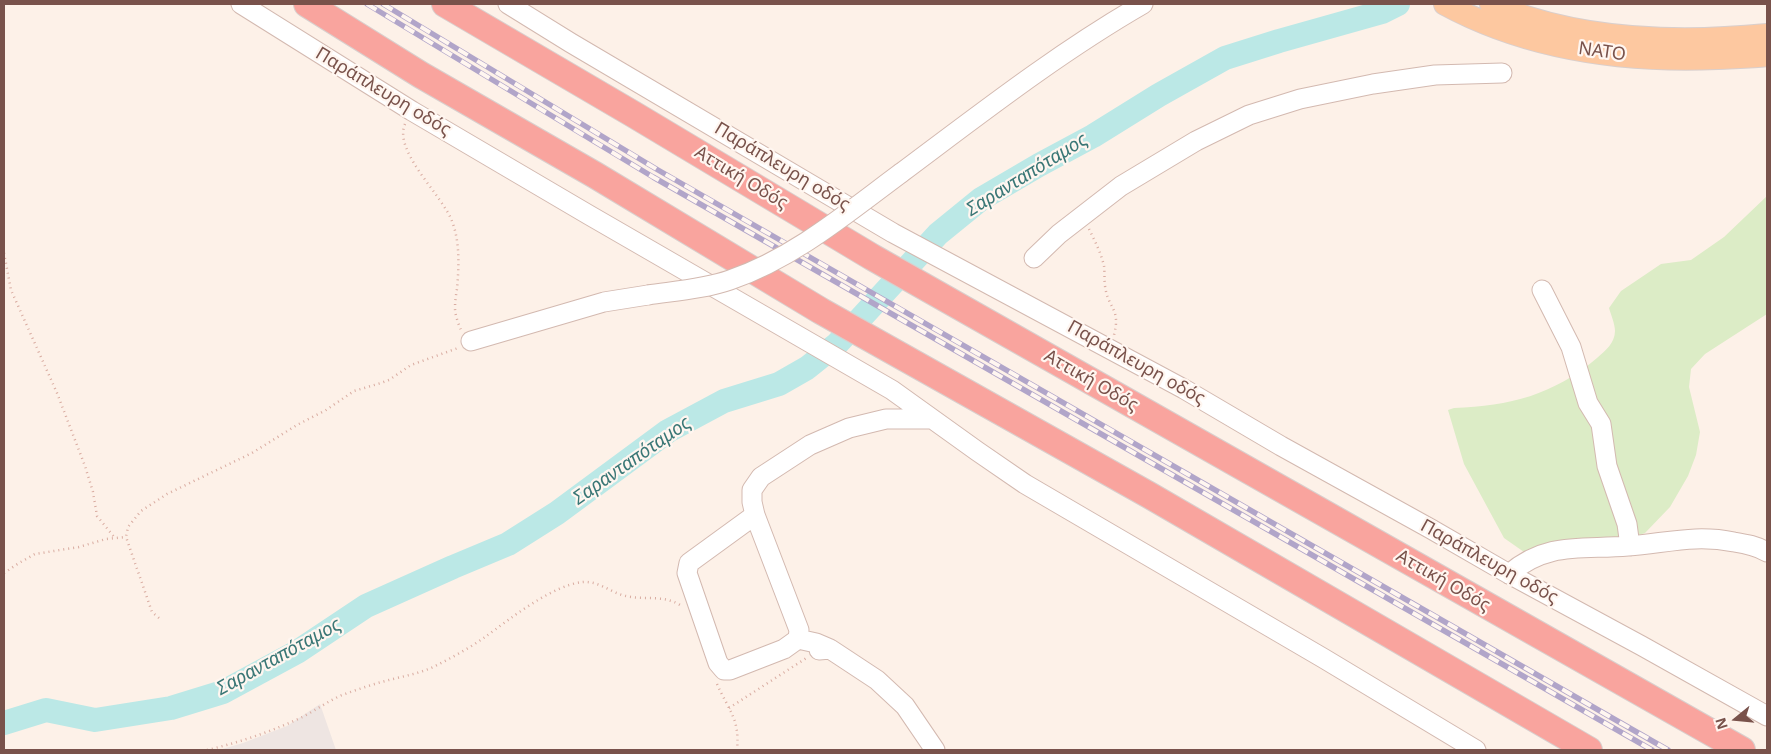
<!DOCTYPE html>
<html>
<head>
<meta charset="utf-8">
<style>
	body { margin:0 }
	#map { position:relative; width:1771px; height:754px; overflow:hidden; background:#fdf1e8; font-family:"Noto Sans",sans-serif }
	canvas { display:block }
	.frame { position:absolute; inset:0; border:5px solid #79524b; pointer-events:none }
	.north { position:absolute; left:1711px; top:694px; width:50px; height:50px; -webkit-text-stroke:4px #fff6f0; paint-order:stroke; rotate:253deg; font-size:14px; font-weight:700; line-height:20px; text-align:center; color:#79524b }
	.north::after { content:''; display:block; margin:auto; width:18px; height:22px; background:#79524b; clip-path:polygon(50% 0,100% 100%,50% 72%,0 100%) }
</style>
</head>
<body>
<div id="map">
<canvas width="1771" height="754"></canvas>
<div class="frame"></div>
<div class="north">N</div>
</div>
<script>
const ctx = document.querySelector('canvas').getContext('2d');
ctx.lineJoin = 'round';
function fillPath(path, color) { ctx.fillStyle = color; ctx.fill(path, 'evenodd'); }
function stroke(path, color, width, dash) { ctx.strokeStyle = color; ctx.lineWidth = width; ctx.lineCap = dash ? 'butt' : 'round'; ctx.setLineDash(dash || []); ctx.stroke(path); }
function label(font, color, halo, rows, align = 'center') {
  ctx.font = font + ' "Noto Sans",sans-serif'; ctx.lineWidth = 4.5; ctx.setLineDash([]); ctx.textBaseline = 'middle'; ctx.strokeStyle = halo; ctx.fillStyle = color; for (const [text, x, y, turn = 0] of rows) {
    ctx.save(); ctx.translate(x, y); ctx.rotate((+turn || 0) * Math.PI / 180); ctx.textAlign = isNaN(turn) ? turn : align; if (halo) ctx.strokeText(text, 0, 0); ctx.fillText(text, 0, 0); ctx.restore();
  }
}
fillPath(new Path2D(`
	M320,704L336,750H219L243,743L287,726Z`), '#eee5e2');
fillPath(new Path2D(`
	M1767,196V314L1705,354L1691,369L1689,387L1700,432L1696,455L1688,476L1670,507L1645,533L1621,541L1537,552H1524L1504,538L1464,464L1448,410L1454,408C1510,406 1553,395 1597,358C1605,351 1615,343 1615,331C1615,324 1611,315 1609,308L1621,291L1661,264L1691,260L1724,237Z`), '#dcecc6');
stroke(new Path2D(`
	M4,723L46,710L95,720L171,708L223,692L297,652L366,606L453,567L508,544L557,513L668,431L724,401L779,384L807,368L837,344L938,234L981,199L1039,165L1093,136L1159,95L1225,58L1279,41L1382,12L1398,4`), '#bbe8e6', 24);
const minor = new Path2D(`
	M241,4L412,111L589,215L892,390L977,451L1025,484L1323,658L1476,750
	M508,4L571,43L893,233L1184,389L1281,446L1431,529L1509,574L1642,646L1767,716
	M901,173C980,114 1058,53 1143,4
	M1034,258L1059,234L1121,186L1196,141L1249,115L1300,99L1373,84L1435,75L1502,73
	M1542,290L1571,347L1588,403L1601,424L1607,466L1627,524L1630,546
	M471,341L604,302L648,295
	M755,515L689,563L687,573L718,663L724,670H730L784,649L798,639L816,643L830,649
	M1509,574C1547,541 1583,550 1628,546C1667,543 1695,534 1734,542C1746,544 1757,546 1767,552
	M798,639L799,630L755,515L752,502V490L761,477L810,445L849,428L886,419H932
	M819,650L830,649L877,680L905,706L935,750`);
const major = new Path2D(`
	M1445,4C1528,49 1624,62 1718,58C1734,57 1751,57 1767,55
	M1491,4C1576,41 1675,44 1767,35`);
const highway = new Path2D(`
	M307,4L421,75L595,175L821,311L1149,495L1589,750
	M445,4L633,114L872,257L1742,750`);
stroke(minor, '#d3b9b0', 21);
stroke(major, '#d9cfcd', 24);
stroke(highway, '#d9cfcd', 28);
stroke(new Path2D(`
	M405,124C393,151 442,195 452,221C460,242 459,266 457,289C456,295 455,301 455,308C455,315 458,323 461,330
	M1089,229C1095,241 1101,253 1104,266C1105,272 1104,279 1105,286C1108,309 1121,308 1114,335
	M4,253L11,290L57,393L85,466L93,492L97,516L115,538
	M4,573L19,563L35,554L79,547L106,539L126,537
	M159,618L152,612L126,537L128,527L141,511L167,494L252,453L297,425L326,410L354,391L381,383L389,380L411,365L458,348
	M717,684C729,711 740,719 737,750
	M729,708L808,657
	M207,750C237,743 267,733 296,720C312,713 326,702 342,695C359,689 376,683 393,679C409,675 425,672 439,664C455,656 471,647 485,637C510,619 552,585 583,582C598,581 609,591 622,595C641,601 663,594 680,605`), '#d9aca1', 2.5, [1, 4]);
stroke(minor, '#fff', 19);
stroke(major, '#fdc8a0', 22);
stroke(highway, '#f9a49e', 26);
const rail = new Path2D(`
	M367,4L653,177L1652,750
	M383,4L658,170L1668,750`);
stroke(rail, '#b1a5c9', 5.5);
stroke(rail, '#fff6f0', 4, [11]);
const minorBridge = new Path2D(`
	M648,295C675,291 704,289 730,280C794,258 847,213 901,173`);
stroke(minorBridge, '#d3b9b0', 21, []);
stroke(minorBridge, '#fff', 19);
label('18px', '#79524b', '#fff6f0', [
	["ΝΑΤΟ",1602,52,8],
	["Παράπλευρη οδός",383,92,31],
	["Παράπλευρη οδός",782,167,31],
	["Αττική Οδός",741,178,31],
	["Παράπλευρη οδός",1136,363,29],
	["Αττική Οδός",1091,381,30],
	["Παράπλευρη οδός",1489,562,29],
	["Αττική Οδός",1443,581,30]
]);
label('italic 19px', '#3a7776', '#fff6f0', [
	["Σαρανταπόταμος",1027,175,-32],
	["Σαρανταπόταμος",632,461,-35],
	["Σαρανταπόταμος",279,657,-29]
]);
</script>
</body>
</html>
